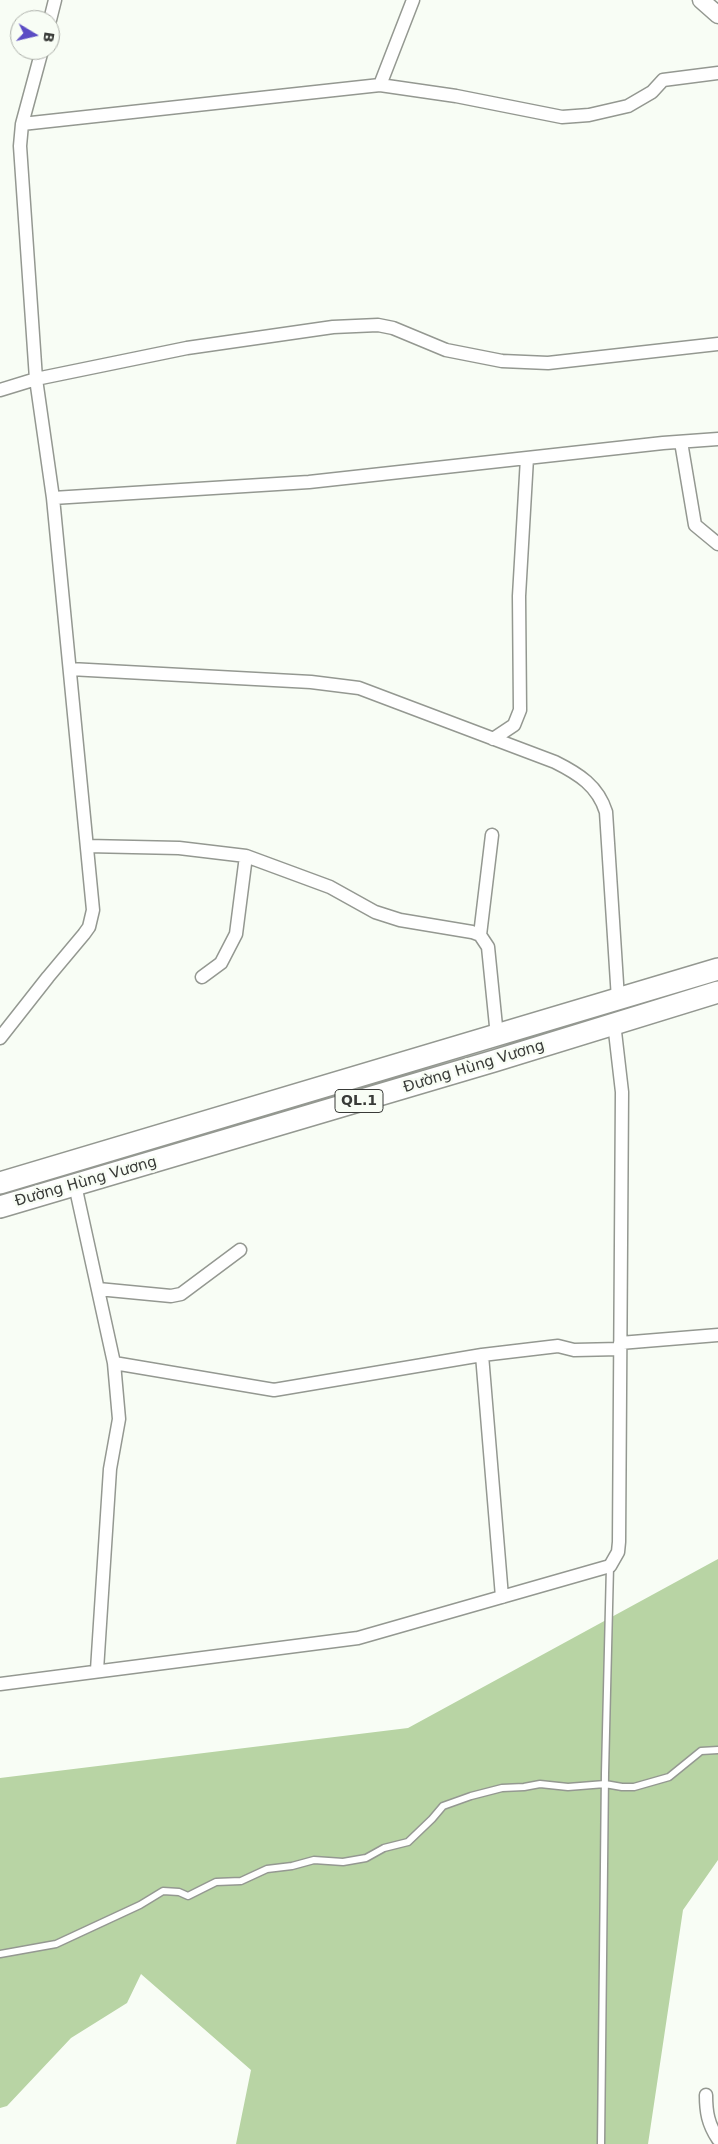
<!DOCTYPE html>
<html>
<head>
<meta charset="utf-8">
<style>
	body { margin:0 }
	#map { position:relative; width:718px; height:2144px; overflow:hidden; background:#f8fdf5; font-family:"DejaVu Sans",sans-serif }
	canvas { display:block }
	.north { position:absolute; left:10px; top:10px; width:50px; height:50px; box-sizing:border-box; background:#f8fdf5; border:1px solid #acafa9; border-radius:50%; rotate:99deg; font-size:14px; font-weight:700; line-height:20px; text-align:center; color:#393b38 }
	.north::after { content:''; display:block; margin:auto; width:18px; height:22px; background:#5b4cc4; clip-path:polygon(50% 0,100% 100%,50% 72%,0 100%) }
</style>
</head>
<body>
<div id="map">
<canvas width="718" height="2144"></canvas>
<div class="north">B</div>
</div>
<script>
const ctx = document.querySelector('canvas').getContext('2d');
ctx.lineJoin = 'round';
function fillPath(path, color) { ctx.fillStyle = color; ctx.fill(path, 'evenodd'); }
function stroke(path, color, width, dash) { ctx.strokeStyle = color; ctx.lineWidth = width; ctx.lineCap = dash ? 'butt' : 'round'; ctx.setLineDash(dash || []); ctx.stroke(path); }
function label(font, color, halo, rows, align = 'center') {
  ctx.font = font + ' "DejaVu Sans",sans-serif'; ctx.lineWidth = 5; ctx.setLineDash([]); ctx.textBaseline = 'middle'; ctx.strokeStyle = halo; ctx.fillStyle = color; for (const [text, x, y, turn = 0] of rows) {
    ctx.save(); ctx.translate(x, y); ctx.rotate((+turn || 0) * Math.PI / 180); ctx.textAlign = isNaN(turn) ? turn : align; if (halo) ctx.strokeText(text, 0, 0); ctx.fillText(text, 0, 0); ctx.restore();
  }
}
fillPath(new Path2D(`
	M718,1559V1860L683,1910L648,2144H236L251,2070L141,1974L127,2003L71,2038L7,2106L0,2108V1778L408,1728Z`), '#b8d4a4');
const service = new Path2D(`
	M0,1954L56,1944L140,1905L163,1891L179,1892L188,1896L216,1882L241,1881L267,1869L292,1866L314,1860L343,1862L366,1858L384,1848L408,1842L432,1819L443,1806L471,1796L502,1788L524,1787L540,1784L568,1787L605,1784L622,1787H634L669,1777L701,1751L718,1750
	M601,2144L605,1773L610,1566`);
const minor = new Path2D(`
	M50,20L55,0
	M380,85L413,0
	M22,124L380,85L456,96L562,117L589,115L628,106L652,92L663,80L718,73
	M0,390L36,379L187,348L333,327L378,325L393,328L446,350L502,361L548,363L718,344
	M681,442L695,525L718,544
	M53,498L309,482L663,443L718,439
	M70,669L311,682L359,688L555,762C579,774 598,786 606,812L618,999
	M493,739L514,725L520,710L519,596L527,458
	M87,846L179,848L246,856L330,887L375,912L400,920L472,932L480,935L488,947L497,1036
	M480,935L492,835
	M202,977L221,963L236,934L246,856
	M0,1038L48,977L84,934L89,927L93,910L53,498L36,379L20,146L22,124L42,50
	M75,1185L114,1363L119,1419L110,1469L97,1670
	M98,1289L171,1296L181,1294L240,1250
	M620,1343L718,1335
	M482,1355L502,1597
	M114,1363L274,1390L482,1355L558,1346L574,1350L620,1349
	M0,1684L358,1638L610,1566L618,1552L619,1542L622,1092L614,1023
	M706,2095C706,2112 708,2124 718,2139`);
const tertiary = new Path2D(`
	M701,0L718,15`);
const trunk = new Path2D(`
	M0,1183L718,969
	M0,1207L494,1061L718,992`);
stroke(service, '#949891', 9);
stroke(minor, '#949891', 15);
stroke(tertiary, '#949891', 19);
stroke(trunk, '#949891', 24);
stroke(service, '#fff', 6);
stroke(minor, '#fff', 12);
stroke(tertiary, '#fff', 16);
stroke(trunk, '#fff', 21);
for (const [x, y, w] of [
	[359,1101,48]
]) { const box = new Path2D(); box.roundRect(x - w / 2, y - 11.5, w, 23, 4); ctx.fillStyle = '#f8fdf5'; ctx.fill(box); stroke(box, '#393b38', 1); }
label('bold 14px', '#393b38', null, [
	["QL.1",359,1101]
]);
label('15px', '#393b38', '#f8fdf5', [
	["Đường Hùng Vương",474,1067,-17],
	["Đường Hùng Vương",86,1182,-16]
]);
</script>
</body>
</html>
